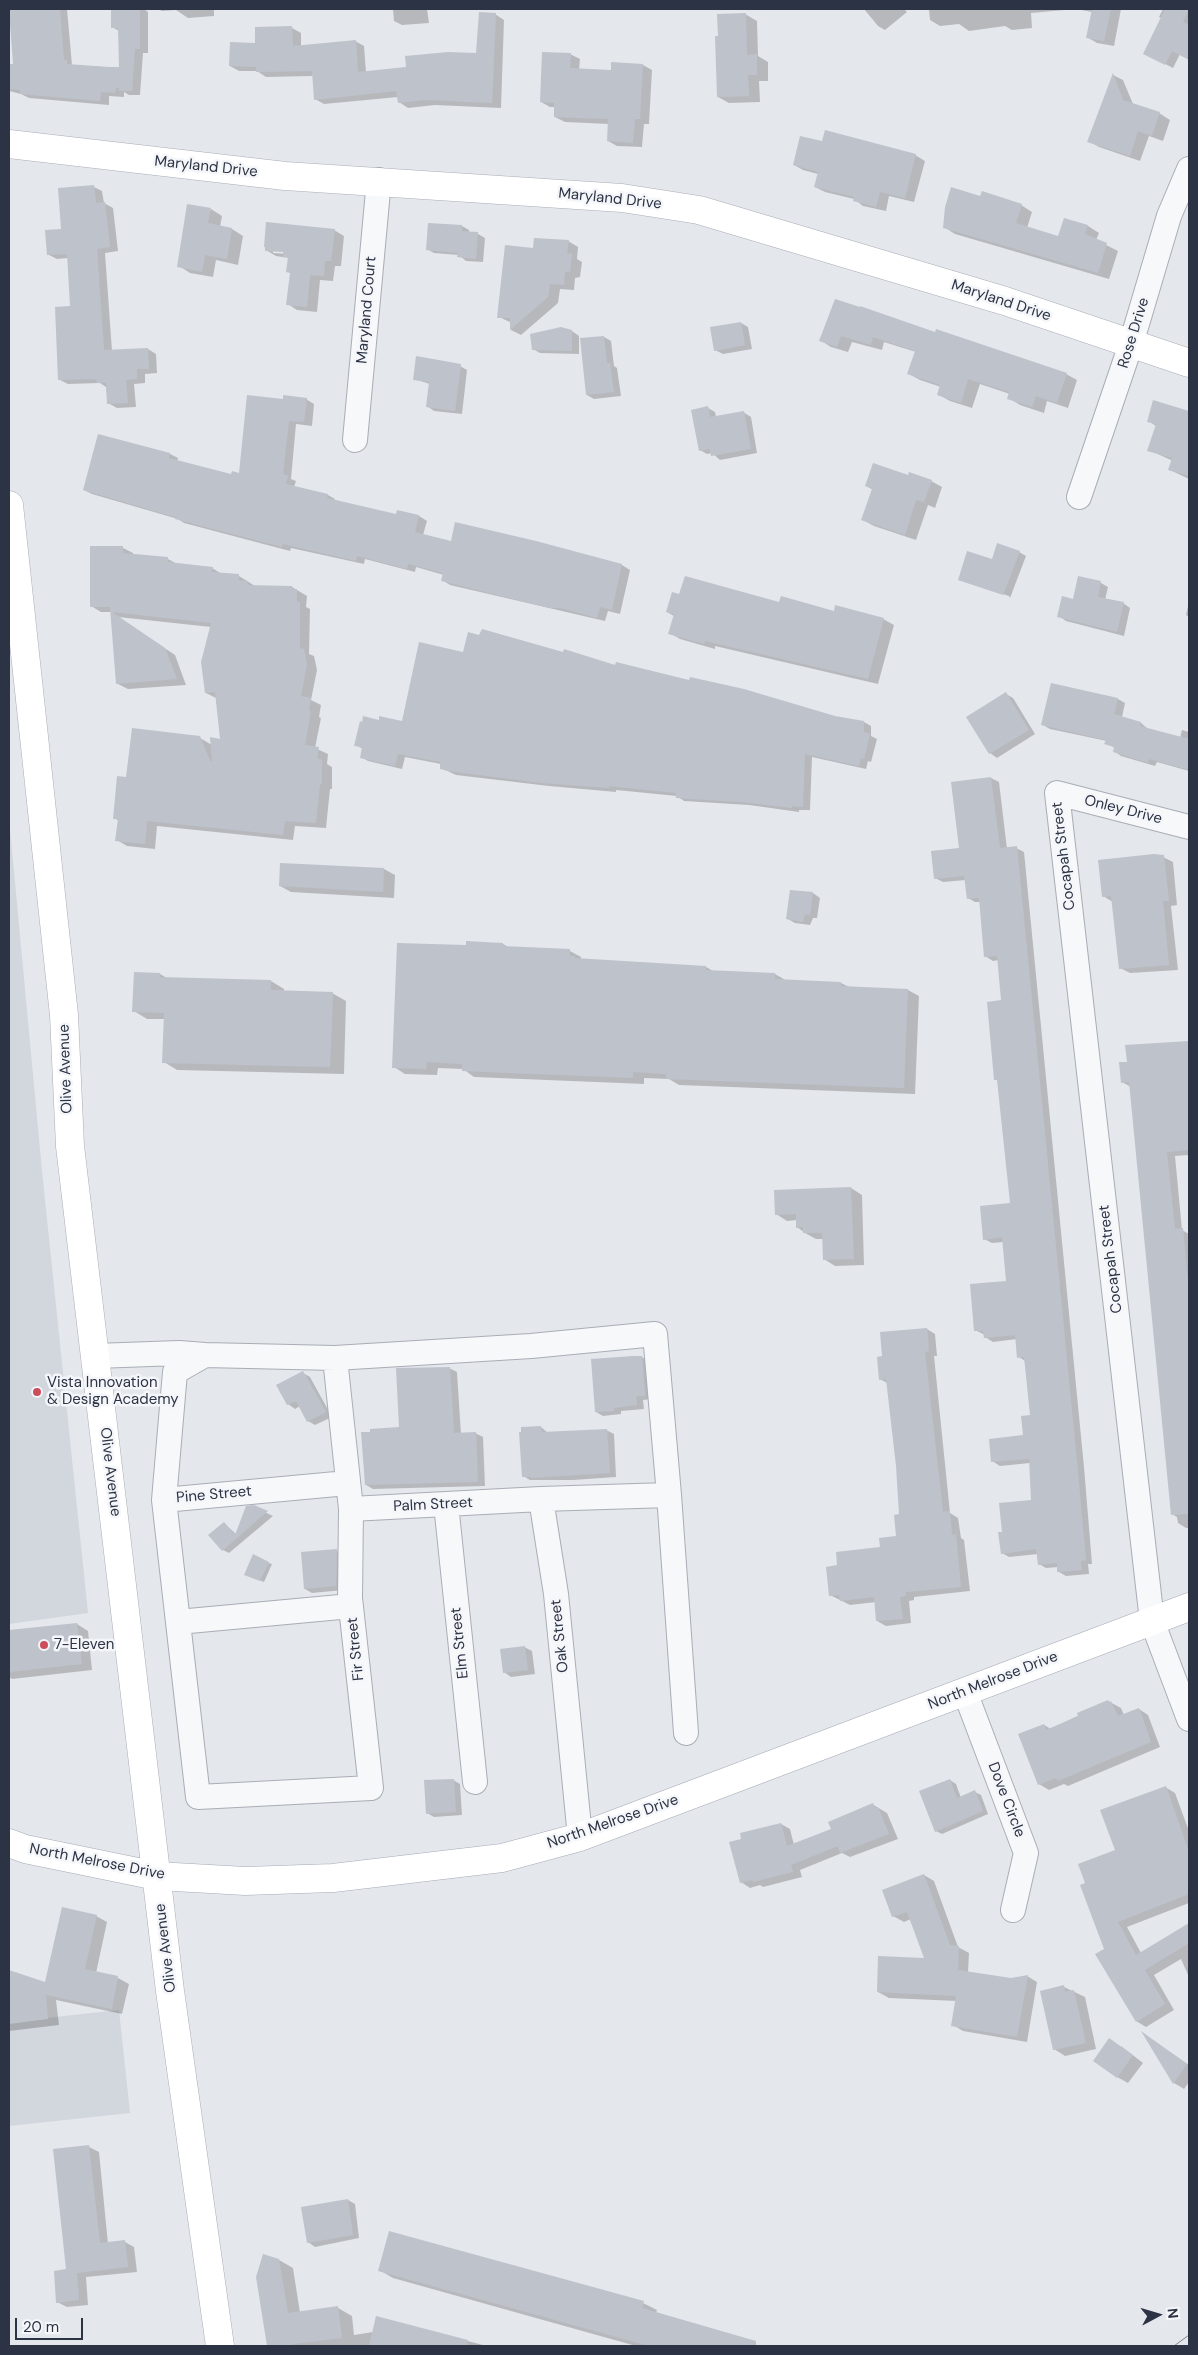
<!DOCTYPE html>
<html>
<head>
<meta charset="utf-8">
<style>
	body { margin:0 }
	#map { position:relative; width:1198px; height:2355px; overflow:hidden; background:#e4e7ec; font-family:"DM Sans",sans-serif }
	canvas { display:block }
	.frame { position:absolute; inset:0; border:10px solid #2c3344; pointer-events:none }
	.north { position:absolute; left:1133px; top:2290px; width:50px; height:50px; -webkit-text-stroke:4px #f4f6f9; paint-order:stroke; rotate:84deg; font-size:14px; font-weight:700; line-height:20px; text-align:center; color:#2c3344 }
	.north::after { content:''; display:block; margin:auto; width:18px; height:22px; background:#2c3344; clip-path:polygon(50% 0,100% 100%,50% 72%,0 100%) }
	.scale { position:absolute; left:15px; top:2318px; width:68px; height:22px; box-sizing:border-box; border:2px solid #2c3344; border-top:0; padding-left:6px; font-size:15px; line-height:18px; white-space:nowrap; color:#2c3344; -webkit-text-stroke:4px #f4f6f9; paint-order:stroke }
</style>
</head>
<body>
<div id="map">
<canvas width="1198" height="2355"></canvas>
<div class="frame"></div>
<div class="north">N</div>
<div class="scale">20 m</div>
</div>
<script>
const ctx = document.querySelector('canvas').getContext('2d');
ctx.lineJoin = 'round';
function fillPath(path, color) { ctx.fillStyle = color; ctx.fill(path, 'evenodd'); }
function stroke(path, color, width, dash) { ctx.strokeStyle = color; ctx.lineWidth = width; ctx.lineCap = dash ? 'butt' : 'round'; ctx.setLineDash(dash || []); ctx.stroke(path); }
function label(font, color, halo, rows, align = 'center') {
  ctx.font = font + ' "DM Sans",sans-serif'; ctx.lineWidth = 5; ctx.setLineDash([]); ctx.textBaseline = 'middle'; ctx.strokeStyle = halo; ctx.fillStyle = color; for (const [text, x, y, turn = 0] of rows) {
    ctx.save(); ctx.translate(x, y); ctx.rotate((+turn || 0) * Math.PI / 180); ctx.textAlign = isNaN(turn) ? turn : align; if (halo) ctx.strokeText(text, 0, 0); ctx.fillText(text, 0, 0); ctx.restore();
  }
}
fillPath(new Path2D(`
	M9,818L42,1171L88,1613L9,1624Z
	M119,2010L130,2113L9,2126V2022Z`), '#d2d6dd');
fillPath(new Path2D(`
	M9,9H67L72,65L120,68L119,31L112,27V9H144L148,12V53H143L140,95H129L124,92V97L109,96V105L29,98L21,94L9,91V65H14Z
	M158,9H214V16L188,18L176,10L162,11Z
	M393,9H427L429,23L402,25L394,21Z
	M864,9H904L907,12L885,30L878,26Z
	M929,9H1121L1114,46L1097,43L1087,37L1092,12L1076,9L1031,13L1032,28L1012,30L1005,26L969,31L959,24L940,26L930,20Z
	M1163,9H1189V59L1180,54L1173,68L1152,57L1161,18L1159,17Z
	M495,14L504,20L501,108L435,105L408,108L399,102L398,97L324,104L315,99L313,76L266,77L257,71H239L230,66L257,44L256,29L292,28L301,33V46L355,41L364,46L366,72L408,68L477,54Z
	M745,14L757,21L758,56L768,62V81H759L760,102L729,103L718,97L719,37Z
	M570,54L580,59L579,70L612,72L643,65L652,70L649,124H644L642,147L617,146L608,141L609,124L565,122L555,117L556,107H550L541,102Z
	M1113,75L1123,80L1133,104L1159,113L1170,120L1163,141L1149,136L1140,161L1099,147L1089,141Z
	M915,155L925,161L914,202L889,196L886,211L863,206L854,199L825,192L815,187L818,174L803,170L794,165Z
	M94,187L102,191L104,203L113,208L118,251L105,253L112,351L148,349L156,354L157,373L145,374V383L134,384L136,407L117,408L108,403L106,387L100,383L68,384L60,380L71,307L68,258L57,259L49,255L63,230Z
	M981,197L1021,205L1032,212L1027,228L1059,238L1088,226L1099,233L1096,240L1118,251L1109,279L955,234L944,227Z
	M211,209L222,216L220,227L232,229L243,236L238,265L216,260L213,277L190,273L179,266Z
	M462,226L469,230V233L478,234L485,238L483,262L466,261L459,255L434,253L427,249Z
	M334,230L344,236L341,266H335L333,281L320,280L317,312L297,310L288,304L291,274L289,258L276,256L266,250ZM273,250L290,252L289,254L273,253Z
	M568,241L578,247L577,259L582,262L580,277L575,278L574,290L560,289L558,303L521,335L511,330L512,323L499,317L534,250Z
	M835,301L1066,374L1077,380L1068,408L1047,401L1044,413L1020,405L1009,398L1010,394L980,384L972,408L950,401L939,395L941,387L920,380L909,374L916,352L884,342L882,350L852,342L848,352L831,347L820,340Z
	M741,323L748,327L752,349L723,354L715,350L712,328Z
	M572,331L579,336V354L540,353L533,349Z
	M604,337L611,341L614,366L617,368L621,396L594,399L587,395Z
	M460,366L467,370L462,414L434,411L427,406L430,384L414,379Z
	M306,399L314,404L312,426L296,424L291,479L296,481L294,487L328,495L335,499V501L397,516H419L427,521L423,535L452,543L622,565L630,570L620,614L608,611L605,621L450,585L442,580L444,575L416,567L415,572L365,559L364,564L291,548L290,551L184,523L178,519L92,494L84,490L170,454L178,458L177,462L232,476L240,474L284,401Z
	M708,408L715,412L716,417L743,412L751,417L757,453L720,460L712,453L707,454L700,450Z
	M1148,421L1189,432V479L1170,470L1173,461L1149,450L1156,426Z
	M909,476L931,481L942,487L935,508L928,505L916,540L874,526L863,520L873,490L867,486Z
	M123,548L133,553V556L168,559L179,565L212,568L222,574L239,576L255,586L292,587L307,596L306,607L310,609L309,654L314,656L317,670L311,700L321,705L319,717L321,718L315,748L328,754L327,764L332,767V789H330L326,828L295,826L293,840L157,826L155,849L127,846L117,840L119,821L114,818L127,778L200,738L212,745L222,740L216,698L206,693L211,627L118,617L175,655L186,685L128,689L118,684L112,612H101L91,606Z
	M1019,552L1026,556L1010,598L1009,596L959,580L993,561Z
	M1079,577L1101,583L1108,587L1105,600L1123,603L1130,608L1124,636L1066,621L1059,616L1074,600Z
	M1189,602V617L1186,615Z
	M780,603L883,619L894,625L878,684L715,646V649L680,639L670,633L674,616L667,612Z
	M464,653H564L835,717L864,722L871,726V736L877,739L871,762L868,761L866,769L812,757L810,810H799V812L749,805L684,801L677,796L616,790V792L549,786L456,775L441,768V764L405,757L402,769L368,761L361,757L363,749L356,745L380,721L403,722Z
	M1006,694L1013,698L1035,734L997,758L990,753Z
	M1118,699L1125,703L1122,717L1141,723L1148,729L1180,738L1182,730L1189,732V771L1157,762L1155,766L1121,756L1114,751L1115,748L1106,743L1107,741L1050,729L1043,725Z
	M991,778L999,782L1007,849L1016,848L1024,852L1084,1467L1092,1564H1088L1089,1574L1066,1576L1059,1572L1058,1567L1046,1568L1039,1564L1038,1554L1009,1557L1002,1553L1004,1533L1033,1501L1030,1463L1000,1466L992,1461L1024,1437L1031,1416L1025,1361L1019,1357L1017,1339L993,1342L985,1337V1335L975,1330L1007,1282L1003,1242L992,1243L984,1239L1011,1204L999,1081L995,1079L1003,1002L999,960L993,961L985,956L980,902H975L968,898L966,880L943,882L935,878L961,849L953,783Z
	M1163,857L1173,862L1177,905L1171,906L1178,970L1130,973L1120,968L1113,902L1103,896Z
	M384,869L395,875L394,898L291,892L280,886Z
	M813,893L820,898L817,918H813L810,925L795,923L788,919Z
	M503,944L510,948L570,951L581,957V960L706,967L713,971L775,974L787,981L841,983L849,987L908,990L919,996L915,1094L679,1085L669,1079L644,1078V1084L474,1077L463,1069L438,1068L437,1075L405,1074L394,1067L467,947Z
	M160,974L167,978L271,981L284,989V992L332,993L346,1001L344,1074L177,1070L164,1062L165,1019H147L134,1011Z
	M1189,1042V1155L1175,1156L1182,1230L1189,1234V1528H1186L1178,1523L1177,1517L1172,1514L1131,1087L1122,1082L1129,1063L1127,1046Z
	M851,1188L862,1195L864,1265L835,1266L824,1259V1239H816L805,1233L797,1227V1220L787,1221L776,1214Z
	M927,1329L935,1334L937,1356H934L950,1513L958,1518L961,1538L964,1540L970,1591L914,1597V1600L909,1601L911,1623L886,1626L877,1621L876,1602L850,1605L830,1595L839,1566L881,1548L897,1537L901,1516L897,1466L887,1383L880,1379L884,1357Z
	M642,1357L649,1362L652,1399L643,1400L644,1409L621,1411V1414L603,1416L596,1412Z
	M449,1368L457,1372L461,1434L475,1433L483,1437L485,1486L373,1489L366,1485L400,1428Z
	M303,1373L310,1377L332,1417L315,1425L308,1421L300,1406L295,1409L288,1404Z
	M541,1427L548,1433L606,1430L614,1434L616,1477L573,1480H530L523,1476Z
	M254,1507L273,1516L229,1553L223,1550L224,1523L237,1535Z
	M337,1551L344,1555L343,1590L312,1593L305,1589Z
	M268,1563L272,1564L264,1582L249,1576Z
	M77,1624L88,1631L92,1670L12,1679L9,1677V1631Z
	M524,1647L532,1651L535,1674L511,1677L504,1672Z
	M1108,1701L1121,1708L1124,1715L1139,1709L1148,1715L1160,1747L1068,1786L1064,1784L1049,1790L1039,1784L1044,1725L1051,1729Z
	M453,1780L460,1784L462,1815L434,1817L427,1813Z
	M950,1780L956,1784L961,1798L975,1792L981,1795L988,1814L942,1834L936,1831Z
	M1165,1787L1175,1793L1189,1831V1903L1127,1927L1141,1953L1189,1924V1977L1181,1959L1154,1975L1174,2010L1146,2027L1136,2021L1106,1949L1087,1884L1117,1850Z
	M872,1804L887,1813L898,1839L850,1857L842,1853L800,1870L802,1877L763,1887L760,1885L750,1888L741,1882L781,1824L790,1829L794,1845L832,1829L830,1822Z
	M924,1875L934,1881L958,1947L969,1953L968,1973L1011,1980L1027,1976L1037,1982L1027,2042L963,2031L953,2025L957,2001L889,1998L878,1992L926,1960L911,1919L904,1922L893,1916Z
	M96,1916L107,1922L96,1973L118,1978L129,1984L122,2014L56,2000L59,2025L9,2031V1971L46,1984Z
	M1064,1987L1085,1997L1096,2049L1065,2056L1054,2049Z
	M1145,2035L1189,2065V2082L1184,2089L1174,2083Z
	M1121,2046L1143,2063L1128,2083L1117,2077Z
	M89,2147L99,2152L108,2244L125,2242L134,2247L137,2272L86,2277L88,2305L67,2307L57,2302L67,2271Z
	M348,2200L355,2204L359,2238L315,2247L308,2242L302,2208Z
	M279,2260L293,2268L300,2313L338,2308L352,2316L354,2335L373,2332L377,2318L487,2346H269L257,2277Z
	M379,2270L643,2303L657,2310L656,2313L754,2346H636L393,2278Z`), '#0003');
fillPath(new Path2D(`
	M9,9H60L64,60H67V64L109,67H119L118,28H111V9H140V49H135L132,91H119V88H116L115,93L101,92L100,101L20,94V90L9,89V64H13Z
	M1092,9H1111L1104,41L1086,38Z
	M1165,9H1189L1183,22L1189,25V60L1172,51L1165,65L1143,54Z
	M479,12L496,13L492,103L425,100L398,103L396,91L314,100L312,71L256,72V67L229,66L230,42L255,43V27L292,26L293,46L356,40L358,72L406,67L405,56L448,52L476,53Z
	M746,13L747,55L757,54V75H748L749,96L717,97L715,36H718L717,14Z
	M542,52L571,53L570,68L611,70V62L643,64L640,119H635L633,143L607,141L608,119L554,117V103L540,102Z
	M1113,73L1123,100L1160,112L1152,136L1138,131L1130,156L1087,142Z
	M825,130L916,154L905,198L880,192L876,207L853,201L854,197L814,187L818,172L793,165L800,136L822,141Z
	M94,185L96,203L105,202L110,247L97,249L104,350L148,348L149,369H137V379L126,380L128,403L107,404L106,383H97L96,379L58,380L55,307L70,306L67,254L47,255L45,230L61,229L58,188Z
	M951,187L980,196L982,191L1022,204L1016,223L1058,236L1064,218L1088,225L1085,234L1107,243L1098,273L943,228L945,207Z
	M187,204L211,208L208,223L232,228L227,259L205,255L202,272L177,267Z
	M266,222L335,229L331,261H325L324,276L310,275L307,307L286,305L290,273L286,272L288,257H283V252L265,251V247H264Z
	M428,223L462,225V231L478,232L476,259L457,257L458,253L426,250Z
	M534,238L569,240L567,253L572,254L570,272H565L564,285L550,284L548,297L510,330V318H497L505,245L533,248Z
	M835,299L860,307V306L935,332L936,329L1067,373L1057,403L1036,396L1032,407L1007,399L1009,392L968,379L961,403L937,395L940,385L907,374L915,351L873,337L871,345L841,336L837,347L819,341Z
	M741,322L745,345L714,351L710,327Z
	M561,327L572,330V351L532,350L530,334Z
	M604,336L607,363H610L614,392L586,395L580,338Z
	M416,356L461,364L455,411L426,407L429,382L413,380Z
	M247,395L283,399V395L307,398L304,422L289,421L283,474L288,476L286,484L328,494L327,498L396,514L397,510L419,515L415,532L451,541L455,522L536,541L622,564L612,610L600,607L597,618L561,608H549L441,581L443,573L408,564L407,569L357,556L356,561L283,544L282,547L175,519V517L83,490L98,434L170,453L169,458L231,474L232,471L239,473Z
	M1153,400L1189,411V476L1168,470L1172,458L1147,451L1156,424L1147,422Z
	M708,406L710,417L744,411L751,449L711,456L710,449L699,451L691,410Z
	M873,463L908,475L909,472L932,480L924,502L916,500L905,535L861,520L872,489L865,486Z
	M997,543L1020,551L1003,595L958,580L967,551L992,559Z
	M90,546H123V553L168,557V562L213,567L212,572L239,574V580L248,581L247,585L292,586V589H297V602H300V648L304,649L307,664L301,696L311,698L309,711H311L305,745L319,747L317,758L322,760V784H320L316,823L285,821L283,835L147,821L145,844L115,841L118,819H113L117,776L126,777L132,728L200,736L210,761H212L210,737L220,739L215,692L205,693L201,662L211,623L112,612L165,648L177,679L116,684L110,607H90Z
	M685,576L779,602L781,596L834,611L835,605L884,618L868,679L705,641L704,644L668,634L674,614L666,612L672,592L679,594Z
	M1078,576L1101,581L1098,597L1124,602L1117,632L1057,617L1062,596L1073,599Z
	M482,629L563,652L564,649L615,665L616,662L689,680L690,677L744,689L835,716L864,721V732L870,734L864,759L861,758L859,766L805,754L803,807L792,806V808L741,802L676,798V793L609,786V788L541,783L448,771L440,769V762L398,754L395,766L360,758L362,747L354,746L360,721L362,722L363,716L379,720V716L402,721L419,642L463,652L468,632L479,635Z
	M1051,683L1118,698L1114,714L1141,722L1140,726L1189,739V770L1149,759L1148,763L1113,752L1114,747L1104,744L1106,740L1041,725Z
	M1006,692L1029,730L989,754L966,717Z
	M991,777L1000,848L1017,846L1077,1462L1086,1560L1081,1561L1082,1570L1057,1572V1563L1038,1565L1036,1549L1001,1554L998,1532H1002L999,1503L1031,1500L1029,1459L991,1462L989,1439L1023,1435L1021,1416L1030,1415L1024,1357L1017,1358L1015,1335L984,1338L983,1331H974L970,1284L1006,1281L1002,1237L983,1240L980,1206L1010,1203L997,1080H994L987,1002L1001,1000L997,956L984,957L979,898L967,899L964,876L934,879L931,851L959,848L951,782Z
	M1154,854L1164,855L1169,901H1163L1169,965L1119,969L1111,896L1102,897L1098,860Z
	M280,863L384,868L383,892L279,886Z
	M790,890L813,892L810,915L805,914L803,922L786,919Z
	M466,941L503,943V946L570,949V956H575V958L706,966V970L775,973V979L841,982V986L908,989L904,1088L666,1079V1074L633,1072V1078L462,1071V1064L427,1062L426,1069L392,1068L397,943L466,945Z
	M134,972L160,973V977L271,980V990L333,992L330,1067L162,1063L164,1013L132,1012Z
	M1189,1041V1150L1167,1152L1175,1229L1183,1228L1189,1294V1514L1171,1515L1129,1082L1121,1083L1119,1062H1127L1125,1045Z
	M851,1187L854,1259L823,1260L822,1233H803V1227L796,1228V1214L775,1215L774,1190Z
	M927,1328L929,1351L925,1352L943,1512L950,1511L952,1535L956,1534L961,1587L906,1592V1596L900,1597L903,1619L876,1621L874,1597L840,1601L839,1595L829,1596L826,1567L837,1565L836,1552L880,1547L879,1538L896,1536L894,1515L899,1514L896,1466L886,1379L879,1380L877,1357L882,1356L880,1332Z
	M633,1356H642L645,1396H636L637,1405L614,1408V1411L595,1412L591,1359Z
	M450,1367L454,1433L476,1432L478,1482L365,1485L361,1432H370V1429L399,1427L396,1368Z
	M303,1371L326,1412L307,1422L296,1401L287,1405L276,1385Z
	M541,1426L542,1432L607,1429L610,1473L531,1478V1477H522L519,1432H521V1427Z
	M254,1505L268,1511L222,1551L208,1535L224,1522L235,1535L246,1506Z
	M337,1549L336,1586L304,1589L301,1552Z
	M253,1554L269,1562L260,1581L244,1575Z
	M77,1623L82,1664L9,1672V1630Z
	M525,1646L528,1670L503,1673L500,1649Z
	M1108,1700L1109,1702L1111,1701L1118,1716L1139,1708L1151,1742L1058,1781L1056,1778L1038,1785L1018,1734L1044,1724L1046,1730L1078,1716L1077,1713Z
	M454,1779L456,1812L426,1814L424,1780Z
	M950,1779L957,1798L975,1790L983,1811L935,1832L919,1791Z
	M1166,1786L1189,1852V1894L1118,1922L1136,1955L1189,1923V1943L1145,1970L1165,2004L1136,2022L1095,1954L1104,1949L1080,1885L1085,1883L1078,1864L1115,1850L1100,1810Z
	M873,1803L875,1808L878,1807L889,1834L840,1853L838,1846L791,1865L793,1872L753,1882L752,1880L740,1883L729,1842L741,1839L740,1833L781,1823L787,1846L831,1829L828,1822Z
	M924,1874L950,1945L959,1946L958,1970L1011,1978L1028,1975L1017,2037L951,2026L956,1996L877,1992L878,1956L924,1958L907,1912L892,1917L882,1890Z
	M62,1907L97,1915L85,1969L118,1976L112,2009L46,1995L48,2019L9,2024V1970L45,1982Z
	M1064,1985L1065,1992L1074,1990L1086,2043L1053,2050L1040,1991Z
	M1141,2031L1187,2064L1173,2084Z
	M1109,2038L1133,2055L1117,2078L1093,2061Z
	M89,2145L100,2243L125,2240L128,2267L77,2273L79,2300L56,2303L54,2271L66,2269L53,2149Z
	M348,2199L353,2235L307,2243L301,2207Z
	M389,2231L644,2301L642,2308L756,2341V2346H649L378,2271Z
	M263,2254L279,2259L288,2313L338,2306L342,2338L293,2344V2346H267L256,2277Z
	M376,2316L468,2340L467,2346H369Z`), '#bec2cb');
const street = new Path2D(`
	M355,440L379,180
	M1079,497L1131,344L1169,216L1189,169
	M1189,827L1057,793L1152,1621L1189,1719
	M95,1356L179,1353L205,1355
	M335,1358L351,1509L350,1598L371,1788L198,1797L164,1500L175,1372L205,1355L335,1358L531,1346L655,1334L669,1495L686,1733
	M541,1499L556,1594L580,1837
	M164,1500L347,1483
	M446,1504L475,1782
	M351,1509L541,1499L669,1495
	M178,1622L351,1606
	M965,1692L1026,1853L1013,1910`);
const secondary = new Path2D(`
	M9,144L285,176L622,198L699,210L1005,301L1189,363
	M9,505L64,1015L70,1146L170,1991L220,2346`);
const primary = new Path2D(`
	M9,1843L25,1849L157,1876L245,1881L333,1878L502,1858L580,1837L1189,1607`);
stroke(street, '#a9adb6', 26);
stroke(secondary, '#a9adb6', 29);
stroke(primary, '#a4aab7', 29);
stroke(street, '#f7f8fa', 24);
stroke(secondary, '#fff', 28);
stroke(primary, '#fff', 28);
stroke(new Path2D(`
	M1174,2346L1189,2335`), '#7e8595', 1);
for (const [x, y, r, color] of [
	[37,1392,5,"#cc4e5a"],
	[44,1645,5,"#cc4e5a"]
]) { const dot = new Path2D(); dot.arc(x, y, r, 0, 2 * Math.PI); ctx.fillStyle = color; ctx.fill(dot); stroke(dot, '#f4f6f9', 2); }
label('15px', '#2c3344', '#f4f6f9', [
	["Maryland Drive",206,167,6],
	["Maryland Drive",610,199,6],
	["Maryland Drive",1001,301,18],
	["Maryland Court",367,310,-85],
	["Rose Drive",1134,333,-73],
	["Onley Drive",1123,810,14],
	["Cocapah Street",1064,856,-97],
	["Olive Avenue",66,1069,-92],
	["Cocapah Street",1111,1259,-97],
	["Olive Avenue",110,1472,83],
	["Pine Street",214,1495,-5],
	["Palm Street",433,1505,-3],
	["Oak Street",560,1636,-96],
	["Elm Street",460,1643,-96],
	["Fir Street",356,1649,-96],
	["North Melrose Drive",993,1681,-21],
	["Dove Circle",1006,1800,69],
	["North Melrose Drive",613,1822,-19],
	["North Melrose Drive",97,1862,11],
	["Olive Avenue",166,1948,-97]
]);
label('15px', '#2c3344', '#f4f6f9', [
	["Vista Innovation",47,1383],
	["& Design Academy",47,1400],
	["7-Eleven",54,1645]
], 'left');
</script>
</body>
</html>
